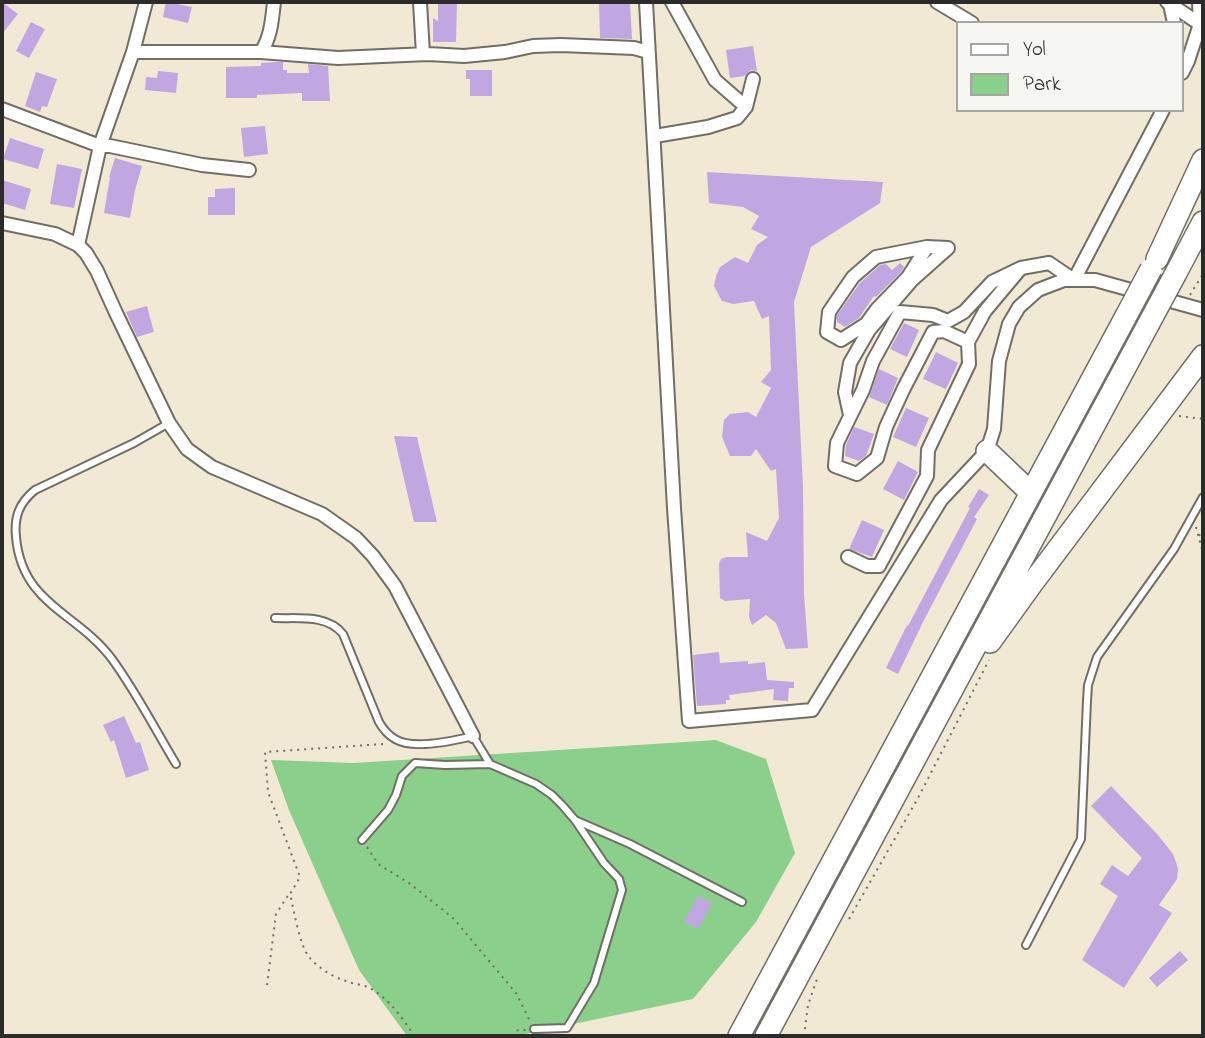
<!DOCTYPE html>
<html>
<head>
<meta charset="utf-8">
<style>
	body { margin:0 }
	#map { position:relative; width:1205px; height:1038px; overflow:hidden; background:#f1e9d4; font-family:"Indie Flower",sans-serif }
	canvas { display:block }
	.frame { position:absolute; inset:0; border:4px solid #2b2b2b; pointer-events:none }
	.legend { position:absolute; left:956px; top:21px; width:228px; height:91px; box-sizing:border-box; background:#f6f6f2; border:2px solid #a5a5a2; margin:0; padding:9px 12px; list-style:none; font-size:21px; color:#2b2b2b }
	.legend li { display:flex; align-items:center; gap:14px; height:35px }
	.legend b { width:35px; border:2px solid #a5a5a2 }
</style>
</head>
<body>
<div id="map">
<canvas width="1205" height="1038"></canvas>
<div class="frame"></div>
<ul class="legend">
<li><b style="height:9px;background:#fff"></b>Yol</li>
<li><b style="height:19px;background:#8ad08a"></b>Park</li>
</ul>
</div>
<script>
const ctx = document.querySelector('canvas').getContext('2d');
ctx.lineJoin = 'round';
function fillPath(path, color) { ctx.fillStyle = color; ctx.fill(path, 'evenodd'); }
function stroke(path, color, width, dash) { ctx.strokeStyle = color; ctx.lineWidth = width; ctx.lineCap = dash ? 'butt' : 'round'; ctx.setLineDash(dash || []); ctx.stroke(path); }
fillPath(new Path2D(`
	M716,740L766,759L795,853L756,922L693,999L516,1036H407L359,970L289,810L271,760L354,763Z`), '#8ad08a');
fillPath(new Path2D(`
	M2,2L18,14L2,34Z
	M166,2L192,7L188,23L163,17Z
	M438,2H457L456,42H433V18L438,21Z
	M599,2H630L632,39L600,38Z
	M31,22L45,29L29,58L16,51Z
	M753,46L757,71L751,70L745,76L730,78L726,50Z
	M277,62H283V70H287V73H309L308,64L328,66L330,101H302V93L257,95V98H226V67L261,66V63Z
	M466,70H492V96H470V79H466Z
	M158,71L178,73L176,93L145,90L146,77L157,78Z
	M36,72L57,79L47,107L42,106L40,112L25,106Z
	M265,126L268,154L244,157L241,128Z
	M10,138L44,149L38,169L3,159Z
	M115,158L142,166L135,190L130,218L104,213L110,177H109Z
	M57,164L82,169L74,208L50,204Z
	M707,172L883,182L880,203L811,247L794,302L803,487L804,594L808,648L786,649L776,623L766,615L752,625L749,617L750,599L725,601L720,598L719,564L721,559L727,557H748L746,532L767,541L779,518L776,469L771,471L756,449L751,456H730L722,437L724,420L730,414L748,412L756,417L771,388L761,382L771,370L769,316L762,319L754,301L733,304L722,301L714,286L716,276L720,267L735,257L748,263L757,245L768,237L751,229L759,216L743,207L709,203Z
	M2,180L31,189L25,210L2,203Z
	M235,188V215H208V197H215V189Z
	M900,263L904,267L901,272L876,297L874,296L859,318L845,327L837,322V315L860,283L880,265L886,264L892,270Z
	M147,306L154,332L137,337L126,312Z
	M904,323L919,330L907,357L890,349Z
	M936,352L958,363L946,389L923,379Z
	M879,369L898,378L887,405L869,397Z
	M906,408L929,418L916,447L893,437Z
	M854,427L874,434L866,456L859,461L845,456L846,445Z
	M394,436L417,437L437,522H414Z
	M898,461L918,472L904,500L883,489Z
	M979,489L989,495L974,517L977,519L924,620L898,674L886,668L907,625L908,626L970,508L968,507Z
	M862,520L884,530L872,557L849,549Z
	M719,652L720,663L748,661V664L765,662L767,680L794,682V688H789L788,701L773,700L774,689L729,695L730,700H726V704L697,706L693,655Z
	M124,716L136,743L140,742L149,770L126,778L114,740L111,742L103,725Z
	M1111,786L1158,835L1173,854L1178,868L1177,879L1159,905L1172,913L1124,988L1082,960L1118,896L1100,884L1112,865L1128,876L1142,858L1091,806Z
	M698,896L712,903L698,929L684,922Z
	M1180,951L1188,960L1157,987L1149,978Z`), '#c1a7e2');
const lane = new Path2D(`
	M169,423L134,443L35,490C19,503 14,517 16,537C22,605 77,612 112,659C136,692 155,729 176,764
	M275,618C298,619 327,614 343,634L379,722C383,729 388,735 395,739C413,750 453,741 473,736L490,764L536,784L552,795L562,805L575,820L604,863L619,879L622,890L594,983L567,1028L534,1029
	M575,820L630,844L742,902
	M362,840L388,810L396,795L402,776L415,763L445,765L490,764
	M1026,945L1081,839L1087,701L1088,685L1097,657L1174,549L1203,497`);
const street = new Path2D(`
	M420,2L423,54
	M646,2L674,508L689,721L812,710L941,500L987,451L994,429L999,361L1009,324L1019,307L1038,290L1064,280H1095L1203,310
	M937,2L972,23
	M1167,2L1200,24L1188,61L1182,73
	M1199,2L1200,24
	M1170,4L1174,23
	M133,52H261C271,37 272,20 274,2
	M261,52L338,58L428,54L464,56L505,52L533,46L561,45L634,48L648,52
	M746,107L753,79
	M2,109L100,146H110L202,165L249,170
	M655,136L708,127L737,118L746,107L715,80L672,2
	M2,223L55,234L78,245L86,253L97,271L116,313L169,423L187,449L212,467L322,514L356,538L373,556L395,586L473,736
	M78,245L100,146L133,52L146,2
	M1021,268L985,311L968,342L944,331L933,332L903,390L886,427L877,458L857,474L835,466L837,443L863,390L873,361L900,312L933,315L948,321L964,312L992,282L1021,268L1049,263L1074,280L1163,110
	M850,415L845,392L850,363L869,330L912,280L948,248L927,247L876,257L853,277L829,312L827,332L841,340L866,324L877,309L908,277L927,247
	M848,557L867,566H879L927,476L928,450L969,364L968,342`);
const highway = new Path2D(`
	M1157,259L1203,160
	M1176,273L1203,222
	M987,451L1031,493
	M990,642L1031,585L1203,356
	M739,1036L1125,318
	M766,1036L1148,325`);
stroke(lane, '#706e66', 10);
stroke(street, '#706e66', 16);
stroke(highway, '#706e66', 24);
stroke(new Path2D(`
	M1190,295L1203,274
	M1179,416L1203,419
	M1196,527L1203,553
	M1199,536L1203,528
	M383,744L265,752L268,792L300,877L290,894C294,910 299,944 309,957C318,968 333,977 346,981C353,984 361,984 367,987C387,996 401,1016 413,1034V1036
	M367,847L378,864L409,883L453,918L516,993L530,1021
	M849,919L918,798L989,660
	M267,985L276,914L289,894
	M512,1036L518,1030H526
	M804,1036L808,1005L818,976`), '#706e66', 2, [2, 5]);
stroke(lane, '#fff', 6);
stroke(street, '#fff', 12);
stroke(highway, '#fff', 21);
const highwayBridge = new Path2D(`
	M1125,318L1151,269
	M1148,325L1176,273`);
stroke(highwayBridge, '#706e66', 24, []);
stroke(highwayBridge, '#fff', 21);
</script>
</body>
</html>
